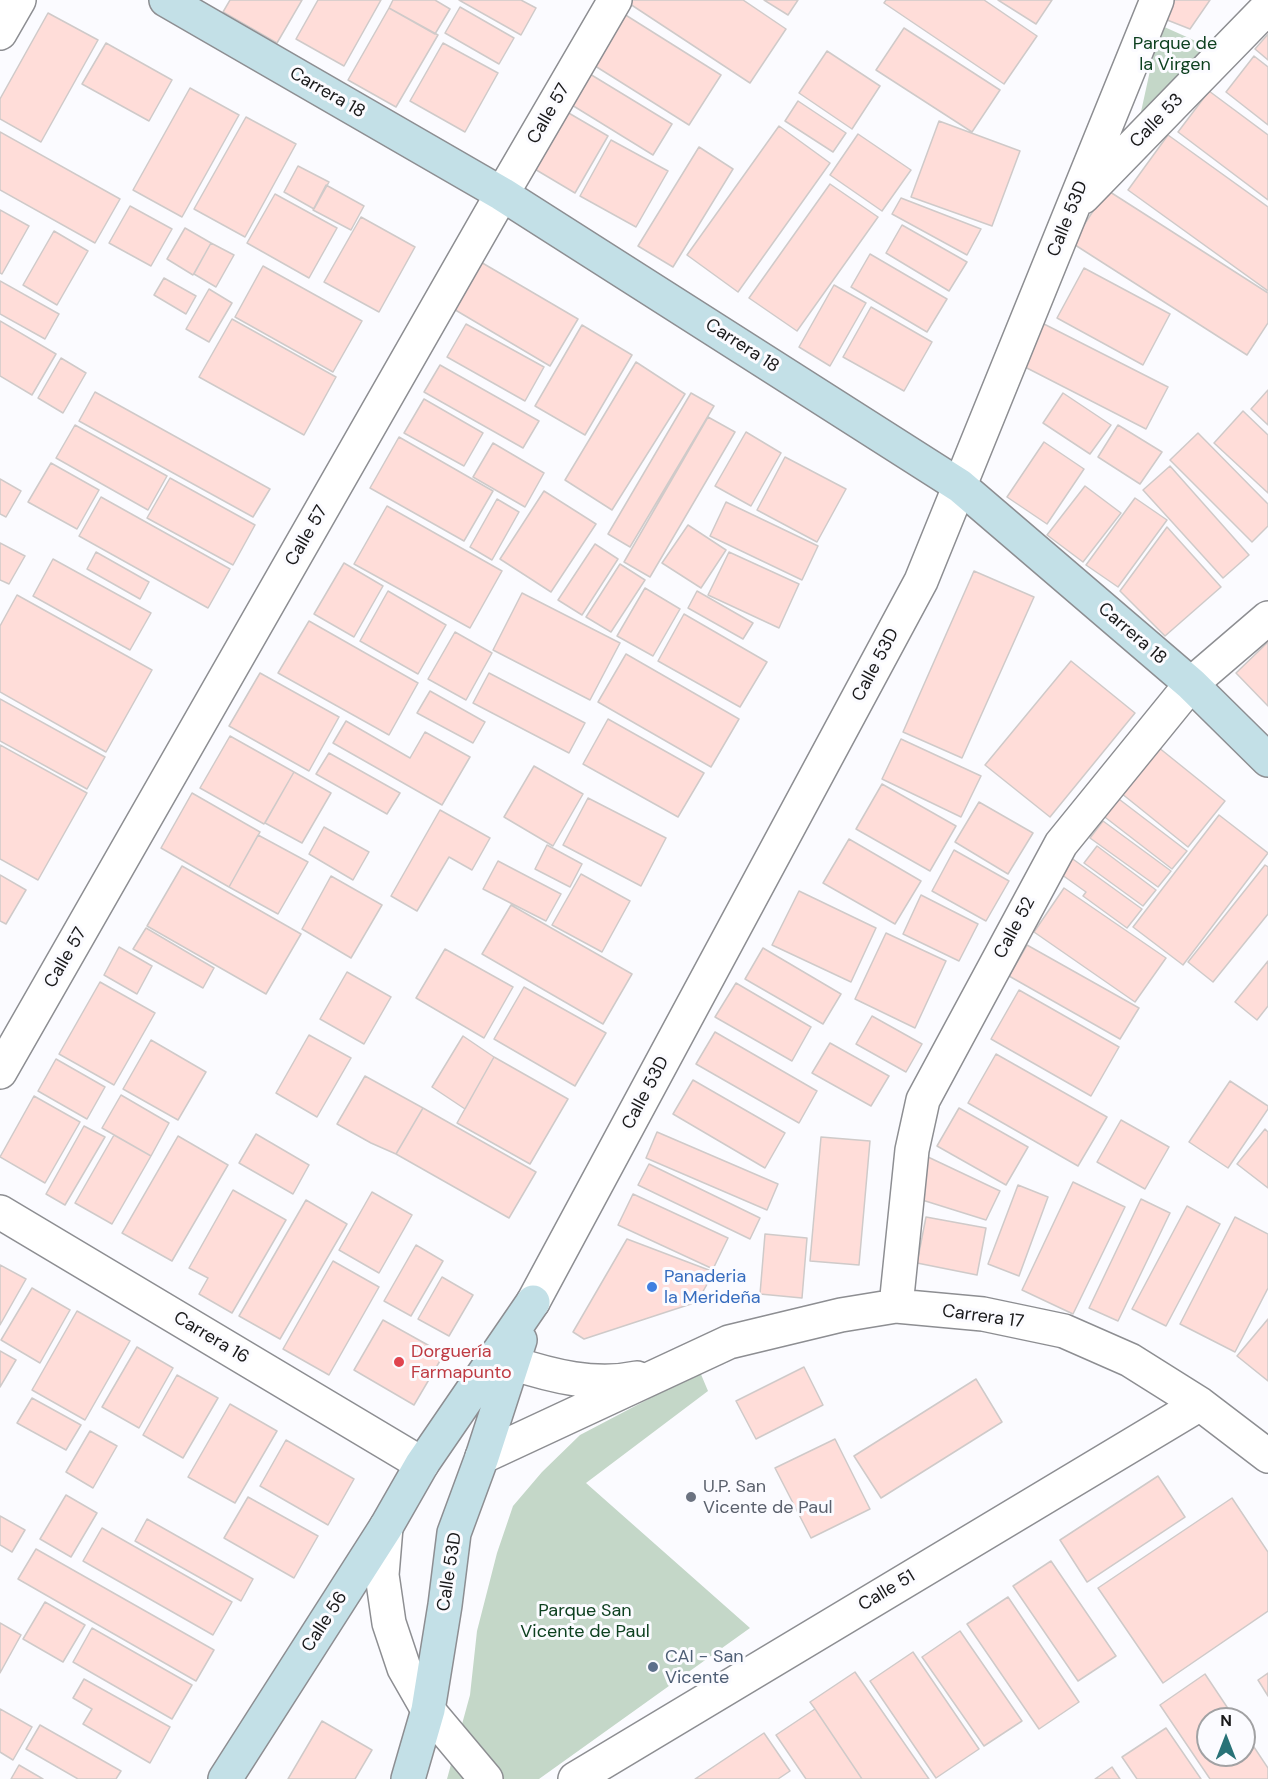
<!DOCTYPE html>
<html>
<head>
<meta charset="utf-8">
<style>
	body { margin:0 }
	#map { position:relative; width:1268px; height:1779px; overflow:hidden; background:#fbfbff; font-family:"DM Sans",sans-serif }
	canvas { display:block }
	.north { position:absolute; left:1196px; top:1707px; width:60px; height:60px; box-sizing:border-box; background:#fbfbff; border:2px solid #a1a1a3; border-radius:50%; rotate:0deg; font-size:16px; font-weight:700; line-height:24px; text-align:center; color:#19191a }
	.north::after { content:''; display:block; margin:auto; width:21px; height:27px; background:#287277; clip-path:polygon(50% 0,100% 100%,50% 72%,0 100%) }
</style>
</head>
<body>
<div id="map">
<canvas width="1268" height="1779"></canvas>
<div class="north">N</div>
</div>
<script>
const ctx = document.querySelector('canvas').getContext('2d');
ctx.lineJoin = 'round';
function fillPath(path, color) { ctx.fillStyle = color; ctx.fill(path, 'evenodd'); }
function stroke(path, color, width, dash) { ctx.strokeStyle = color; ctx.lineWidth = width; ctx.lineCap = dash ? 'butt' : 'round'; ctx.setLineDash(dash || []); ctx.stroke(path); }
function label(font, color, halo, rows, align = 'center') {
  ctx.font = font + ' "DM Sans",sans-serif'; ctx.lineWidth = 6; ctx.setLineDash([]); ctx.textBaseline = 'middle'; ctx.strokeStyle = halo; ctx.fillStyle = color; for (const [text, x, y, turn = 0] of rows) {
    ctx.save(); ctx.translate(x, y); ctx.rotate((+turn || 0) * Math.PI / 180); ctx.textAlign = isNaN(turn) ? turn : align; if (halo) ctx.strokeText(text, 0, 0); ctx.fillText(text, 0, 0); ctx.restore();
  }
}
fillPath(new Path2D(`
	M1160,25L1209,47L1139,121Z
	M700,1372L708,1391L586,1483L750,1628L539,1779H447L470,1695L477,1631L497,1553L513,1506L542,1472L580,1435Z`), '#c4d7c8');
const building = new Path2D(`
	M230,0H302L277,43L223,12Z
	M318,0H381L344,66L296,39Z
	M393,0H435L450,9L435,34L389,8Z
	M459,0H521L536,8L521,35Z
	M628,0H743L786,29L750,83L627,2Z
	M764,0H798L788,15Z
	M886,0H984L1037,36L1004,84L884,3Z
	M998,0H1052L1036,24Z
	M1158,0H1210L1190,29L1152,14Z
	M460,7L514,38L499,64L445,33Z
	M389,8L438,35L396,107L348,80Z
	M48,13L98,40L41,142L0,119V99Z
	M624,14L721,75L689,125L592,64Z
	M904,28L1000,90L972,132L876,70Z
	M1268,34V60L1255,49Z
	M106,43L172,80L149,121L82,84Z
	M443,43L498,73L465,132L410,101Z
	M827,51L880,86L852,129L799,93Z
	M1254,56L1268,67V125L1226,92Z
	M585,71L672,124L653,155L567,102Z
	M190,88L239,115L182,217L133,190Z
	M1209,91L1268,135V200L1178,132Z
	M798,101L846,133L833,152L785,121Z
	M567,112L608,136L575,193L533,168Z
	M246,117L296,144L245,237L194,209Z
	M939,121L1020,151L992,226L911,197Z
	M779,126L830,163L738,292L687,255Z
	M0,132L120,199L95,243L0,190Z
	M858,134L911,170L882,211L830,175Z
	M1168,135L1268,207V291L1128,190Z
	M611,140L668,171L636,227L580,196Z
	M699,147L733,169L673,267L638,246Z
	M298,166L329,182L314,209L284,192Z
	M830,184L878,217L797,331L749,298Z
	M326,185L364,206L351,230L313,210Z
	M1107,190L1268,293V323L1247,355L1072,243Z
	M275,194L337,228L309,278L247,243Z
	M901,198L981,229L967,255L892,214Z
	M130,206L172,229L151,266L109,243Z
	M0,210L29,226L2,274L0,273Z
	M361,217L415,247L379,312L324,282Z
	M902,225L967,262L949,291L886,253Z
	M185,228L211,243L193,275L167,259Z
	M54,231L88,251L57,305L23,285Z
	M211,243L234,255L216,287L194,274Z
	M870,254L947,299L927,332L851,287Z
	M479,261L578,319L550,366L452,308Z
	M263,266L362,321L333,372L235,317Z
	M1084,268L1170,314L1143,365L1057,318Z
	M164,278L196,296L186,314L154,295Z
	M0,281L59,314L45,339L0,314Z
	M834,285L866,303L830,366L799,347Z
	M209,289L232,303L209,342L186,329Z
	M871,307L932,342L904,391L843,357Z
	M232,319L336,377L304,435L199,377Z
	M0,321L56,354L32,395L0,376Z
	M466,324L544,367L525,401L447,357Z
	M1044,324L1168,387L1146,429L1023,366Z
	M582,325L632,355L585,435L535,406Z
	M61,358L86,373L63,413L38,398Z
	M636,362L685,394L612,510L565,480Z
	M440,365L539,421L523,448L424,392Z
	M1268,390V425L1251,409Z
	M95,392L270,489L253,517L79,421Z
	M691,393L714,406L630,547L608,534Z
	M1063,393L1111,425L1090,454L1043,423Z
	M424,399L483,433L464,466L404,433Z
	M1243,411L1268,435V493L1214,443Z
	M708,417L735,432L650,577L624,562Z
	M75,425L167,476L148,510L56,458Z
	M1118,425L1162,452L1140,484L1098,457Z
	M746,432L781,453L751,506L715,486Z
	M1198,433L1268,504V526L1252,542L1170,460Z
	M399,437L493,491L464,541L370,488Z
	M1044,442L1084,469L1047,524L1007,497Z
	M493,443L544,473L525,507L473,477Z
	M785,457L846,489L817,542L757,510Z
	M51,463L99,490L77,529L28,502Z
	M1170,466L1249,555L1223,578L1143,490Z
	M170,478L255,525L233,565L147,518Z
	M0,479L21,491L6,517L0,514Z
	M1085,486L1121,513L1083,562L1047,535Z
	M544,491L596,524L551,592L500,559Z
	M101,497L230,569L208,608L79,536Z
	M1135,498L1167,520L1118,587L1086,565Z
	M497,499L519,512L492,560L470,547Z
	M726,502L818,546L802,580L710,536Z
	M387,506L502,571L470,628L354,564Z
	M688,525L726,550L701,588L662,563Z
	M1167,527L1221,587L1165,636L1120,591Z
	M0,543L25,556L9,584L0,580Z
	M595,544L618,559L582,615L558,600Z
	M96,552L149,582L140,599L87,569Z
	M729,552L799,584L779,628L708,595Z
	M53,559L151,613L130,650L33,596Z
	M344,563L383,586L354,637L314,614Z
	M620,564L645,580L611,632L586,617Z
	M974,571L1034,597L962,758L903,732Z
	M645,588L680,609L653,656L617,636Z
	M388,591L446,625L418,674L360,641Z
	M697,591L753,623L743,639L688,608Z
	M522,593L620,643L590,700L493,650Z
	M17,595L152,670L106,752L0,692V626Z
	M684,614L767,662L740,707L658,661Z
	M309,621L418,683L389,735L278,673Z
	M455,632L492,653L466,700L428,679Z
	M1268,642V706L1236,673Z
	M626,654L739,719L711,767L598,702Z
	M1071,661L1135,713L1050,817L985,765Z
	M260,673L339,717L309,771L229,726Z
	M489,673L585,723L569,753L473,703Z
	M430,691L485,722L473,743L417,713Z
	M0,699L105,757L87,789L0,741Z
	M608,719L704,773L678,817L583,764Z
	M346,721L410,758L425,732L470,757L442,805L333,743Z
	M230,736L294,772L264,824L200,788Z
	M901,739L981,776L961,817L882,779Z
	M1153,743L1225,801L1188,847L1116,789Z
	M0,745L87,793L38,880L0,859Z
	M329,753L400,793L387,814L316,774Z
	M534,766L583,794L553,846L504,817Z
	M294,772L331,793L302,843L265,823Z
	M882,784L956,826L930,871L856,829Z
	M192,793L260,832L229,887L161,848Z
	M1111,793L1187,851L1172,869L1097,811Z
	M588,798L666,838L641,886L563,845Z
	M979,802L1033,833L1008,874L955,842Z
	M440,810L490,838L472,870L449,857L417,911L391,896Z
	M1219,815L1268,853L1183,965L1133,927Z
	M1103,821L1171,871L1158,887L1090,838Z
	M324,827L369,852L353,880L309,854Z
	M258,835L308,862L278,914L229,887Z
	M849,839L921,881L895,924L823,883Z
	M547,845L582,864L570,887L535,869Z
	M1097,846L1156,890L1143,906L1084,863Z
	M954,850L1009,881L986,921L932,891Z
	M1070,857L1142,909L1127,928L1083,896L1086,892L1058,872Z
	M498,861L561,894L546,921L483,889Z
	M1265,865L1268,867V914L1213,982L1188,962Z
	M182,866L301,934L266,994L147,926Z
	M581,874L630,901L602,952L552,925Z
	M0,875L26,890L6,924L0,921Z
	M331,876L382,905L351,958L302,929Z
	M1064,888L1166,958L1135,1002L1034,932Z
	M799,891L876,928L851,982L772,945Z
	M921,895L978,924L959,961L903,934Z
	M511,905L632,974L603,1024L482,954Z
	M146,928L214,968L203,988L133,949Z
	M886,933L946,961L915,1028L855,999Z
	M1027,945L1139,1008L1120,1039L1009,976Z
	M119,947L152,966L137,994L104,975Z
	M763,948L841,994L823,1024L745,979Z
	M445,949L513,987L484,1038L416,998Z
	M1268,961V1006L1257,1020L1235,1002Z
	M347,972L391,997L364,1044L320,1019Z
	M100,982L155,1013L114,1085L59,1054Z
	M736,983L811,1027L792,1061L715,1017Z
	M524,987L606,1033L575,1086L494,1039Z
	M1019,990L1119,1047L1091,1096L991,1039Z
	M872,1016L922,1044L906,1072L856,1044Z
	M715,1032L817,1091L799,1123L696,1064Z
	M309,1035L351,1058L317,1117L276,1093Z
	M463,1036L494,1057L465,1109L432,1087Z
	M151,1040L206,1072L178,1120L123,1089Z
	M830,1043L889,1076L871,1106L812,1073Z
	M996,1054L1107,1117L1078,1166L968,1103Z
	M494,1057L568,1099L530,1164L457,1123Z
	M56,1059L105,1087L87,1119L38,1091Z
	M365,1076L423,1108L396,1154L371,1143L337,1124Z
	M693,1080L785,1133L765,1168L673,1114Z
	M1230,1081L1268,1106V1109L1228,1168L1189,1142Z
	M121,1095L169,1123L151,1156L102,1128Z
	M34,1096L80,1122L45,1183L0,1157Z
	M423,1108L536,1172L509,1218L396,1154Z
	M959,1108L1028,1147L1006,1185L937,1146Z
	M1121,1120L1169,1147L1145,1189L1097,1162Z
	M84,1126L105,1137L65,1205L46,1194Z
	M1265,1129L1268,1132V1188L1237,1164Z
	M657,1132L778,1184L767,1210L646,1158Z
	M256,1134L309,1165L293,1194L239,1163Z
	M114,1135L151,1156L112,1224L75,1203Z
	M178,1136L228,1165L172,1261L122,1233Z
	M821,1137L870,1141L859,1265L810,1261Z
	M928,1157L1000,1191L986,1220L919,1199Z
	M649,1164L760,1218L750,1239L638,1185Z
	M1073,1182L1125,1207L1073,1314L1022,1290Z
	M1018,1185L1048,1197L1019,1276L988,1264Z
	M233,1190L286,1220L232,1313L199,1294L208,1278L189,1268Z
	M372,1192L412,1215L379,1273L339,1250Z
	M633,1194L728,1238L713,1269L618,1225Z
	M1141,1199L1170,1213L1118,1321L1089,1308Z
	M306,1200L347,1224L280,1339L239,1316Z
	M1187,1206L1220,1224L1166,1326L1132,1309Z
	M926,1217L986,1228L977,1275L917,1263Z
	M1235,1217L1268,1234V1288L1235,1352L1180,1324Z
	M765,1234L807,1238L802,1298L760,1294Z
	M627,1239L714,1272L697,1302L584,1339L573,1332Z
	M416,1245L443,1261L411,1316L384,1301Z
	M333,1261L379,1287L329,1375L283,1349Z
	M0,1265L26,1279L0,1325Z
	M442,1277L473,1295L449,1336L418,1319Z
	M32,1288L70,1310L40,1363L1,1340Z
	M77,1311L130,1341L85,1420L32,1390Z
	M1268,1319V1381L1237,1356Z
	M383,1320L444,1354L414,1405L354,1370Z
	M137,1347L173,1368L139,1428L102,1407Z
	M0,1351L16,1360L0,1387Z
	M804,1367L823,1405L756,1439L736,1401Z
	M177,1375L218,1398L183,1458L143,1435Z
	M976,1379L1002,1422L881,1498L854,1456Z
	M32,1398L81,1425L66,1450L17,1423Z
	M230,1404L277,1431L235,1503L188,1477Z
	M90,1431L117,1446L93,1488L66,1472Z
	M835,1439L870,1509L811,1538L775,1468Z
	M286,1440L354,1479L328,1525L260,1486Z
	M1158,1476L1185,1517L1087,1582L1060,1540Z
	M66,1495L97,1513L71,1557L40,1539Z
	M248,1497L318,1536L294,1578L224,1538Z
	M1232,1498L1268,1552V1611L1163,1683L1098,1588Z
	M0,1516L25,1530L12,1552L0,1545Z
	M147,1519L253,1579L241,1601L135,1541Z
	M102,1528L232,1602L213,1635L83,1561Z
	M36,1549L214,1650L196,1681L18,1579Z
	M1051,1561L1116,1656L1078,1681L1013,1586Z
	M1008,1597L1079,1702L1039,1729L967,1624Z
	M45,1602L85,1625L63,1662L23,1639Z
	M0,1623L21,1635L0,1673Z
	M92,1628L192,1685L172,1719L73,1662Z
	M960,1631L1022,1721L984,1746L922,1657Z
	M913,1652L979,1749L936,1778L870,1681Z
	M855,1672L929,1779H862L815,1709L810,1702Z
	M1268,1673V1696L1258,1680Z
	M1205,1674L1235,1719H1208V1755H1244V1732L1268,1768V1779H1210L1160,1705Z
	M84,1679L170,1727L150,1763L83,1724L92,1709L73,1698Z
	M0,1709L32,1727L13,1760L0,1752Z
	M815,1709L862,1779H806L776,1735Z
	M322,1721L372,1750L355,1779H288Z
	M40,1725L121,1771L116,1779H78L26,1749Z
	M1166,1728L1201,1779H1137L1122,1757Z
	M764,1733L790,1771L778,1779H695Z
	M19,1765L43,1779H11Z
	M1112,1767L1120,1779H1095Z`);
fillPath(building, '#ffddd9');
stroke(building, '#cfcac9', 1.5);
const street = new Path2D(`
	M0,33L19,0
	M1083,197L1268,7
	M0,1072L502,194L615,0
	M0,1212L422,1464
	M533,1302L921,581L1157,0
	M896,1306L912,1150L923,1100L1061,844L1191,684L1268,618
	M512,1363C552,1376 595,1387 637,1378
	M482,1457L729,1342L841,1315L896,1306L983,1314L1064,1331L1130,1360L1200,1404L1268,1456
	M386,1527L382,1575L389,1623L404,1668L428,1710L486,1779
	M575,1779L1200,1404`);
const secondary = new Path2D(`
	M166,0L502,194L960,486L1191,684L1268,760
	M225,1779L386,1527L422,1464L533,1302
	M408,1779L428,1710L445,1605L454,1533L482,1457L520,1340`);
stroke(street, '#8d8e92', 36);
stroke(secondary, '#8d8e92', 36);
stroke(street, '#fff', 33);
stroke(secondary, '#c3e0e7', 33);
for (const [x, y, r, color] of [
	[652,1287,6,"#3f7fe0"],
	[399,1362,6,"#e0444e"],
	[691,1497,6,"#6b7280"],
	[653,1667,6,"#5c6f8a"]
]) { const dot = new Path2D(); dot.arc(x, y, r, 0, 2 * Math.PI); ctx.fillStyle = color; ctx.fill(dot); stroke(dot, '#fbfbff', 2); }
label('18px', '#0d401f', '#fbfbff', [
	["Parque de",1175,44],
	["la Virgen",1175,65],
	["Parque San",585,1611],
	["Vicente de Paul",585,1632]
]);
label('18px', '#19191a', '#fbfbff', [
	["Carrera 18",327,93,30],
	["Calle 57",549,114,-60],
	["Calle 53",1157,121,-46],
	["Calle 53D",1068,219,-68],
	["Carrera 18",742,346,33],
	["Calle 57",307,536,-60],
	["Carrera 18",1132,634,41],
	["Calle 53D",876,665,-62],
	["Calle 52",1015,928,-62],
	["Calle 57",66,958,-60],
	["Calle 53D",646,1093,-62],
	["Carrera 17",983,1317,8],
	["Carrera 16",211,1338,31],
	["Calle 53D",450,1572,-81],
	["Calle 51",887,1591,-31],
	["Calle 56",325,1622,-57]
]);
label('18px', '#366cbe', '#fbfbff', [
	["Panaderia",664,1277],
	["la Merideña",664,1298]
], 'left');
label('18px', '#be3a42', '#fbfbff', [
	["Dorguería",411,1352],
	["Farmapunto",411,1373]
], 'left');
label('18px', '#5b616d', '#fbfbff', [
	["U.P. San",703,1487],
	["Vicente de Paul",703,1508]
], 'left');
label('18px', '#4e5e75', '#fbfbff', [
	["CAI - San",665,1657],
	["Vicente",665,1678]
], 'left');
</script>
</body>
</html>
